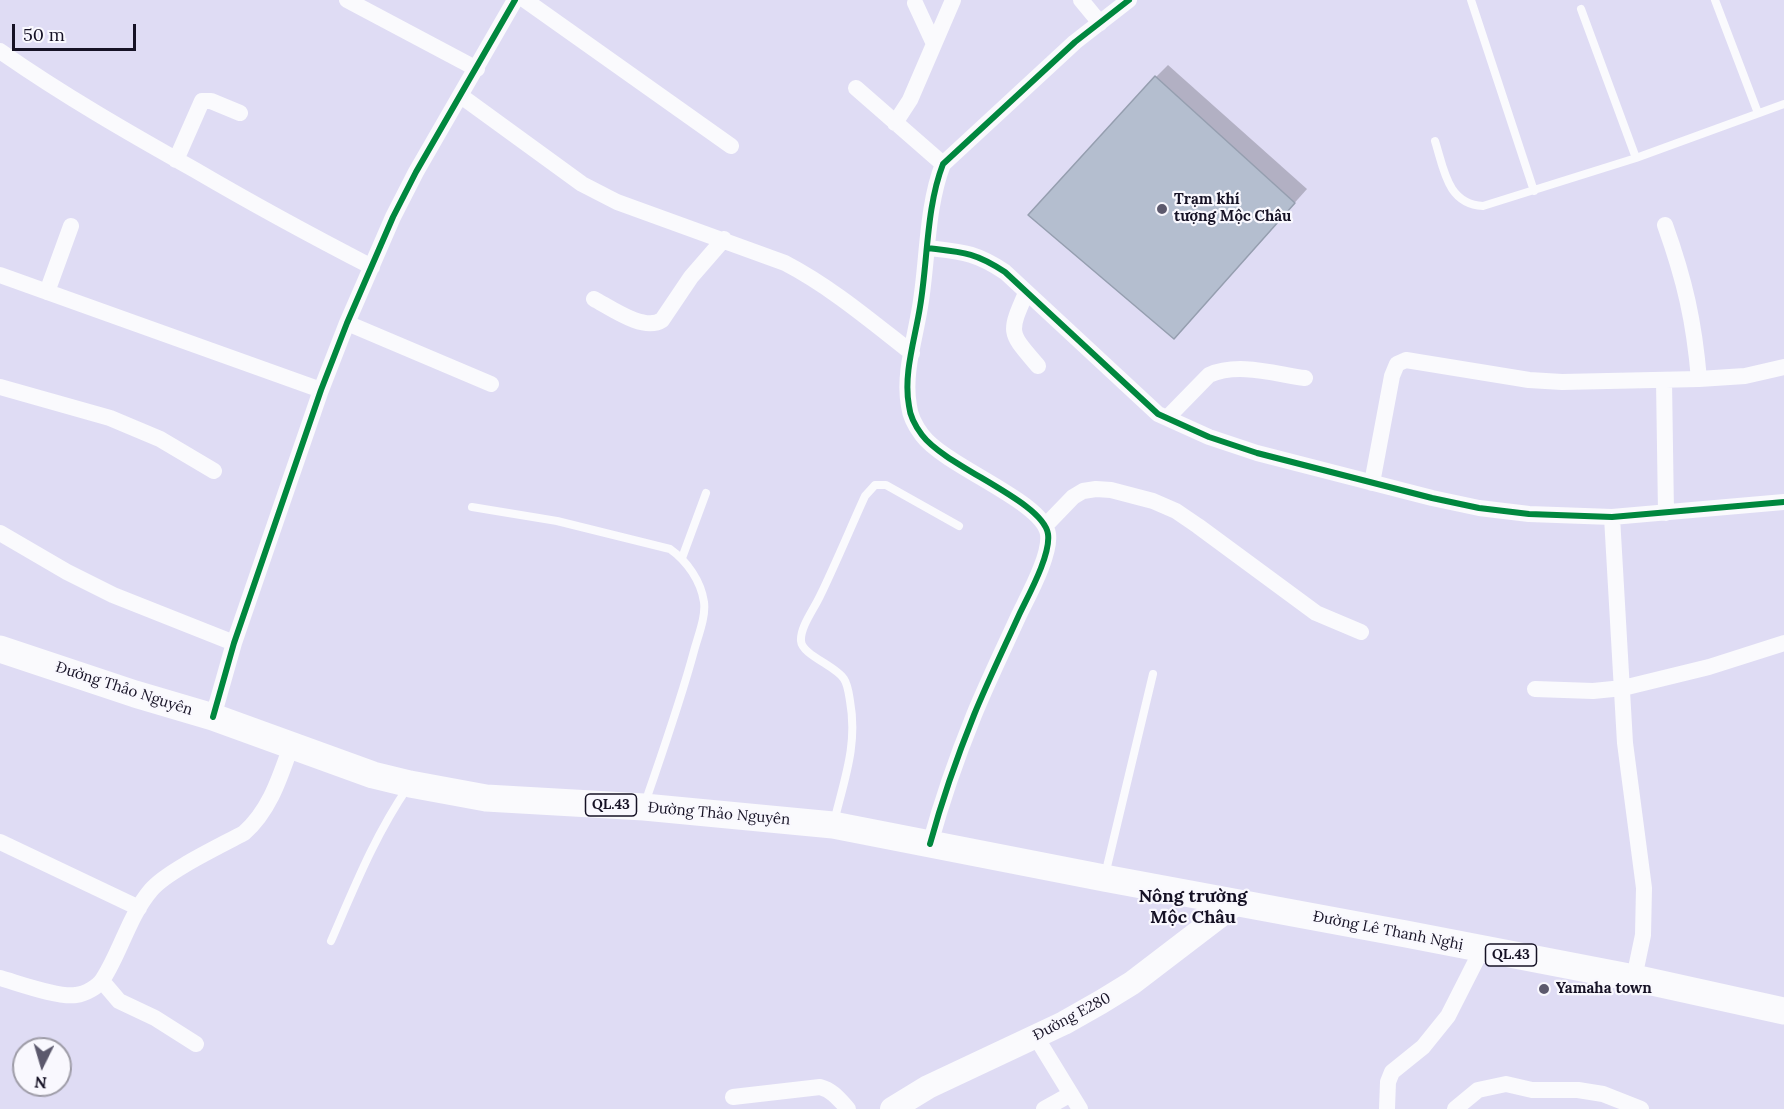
<!DOCTYPE html>
<html>
<head>
<meta charset="utf-8">
<style>
	body { margin:0 }
	#map { position:relative; width:1784px; height:1109px; overflow:hidden; background:#dfdcf4; font-family:Lora,serif }
	canvas { display:block }
	.north { position:absolute; left:12px; top:1037px; width:60px; height:60px; box-sizing:border-box; background:#f9f8fe; border:2px solid #9e9ca7; border-radius:50%; rotate:185deg; font-size:16px; font-weight:700; line-height:24px; text-align:center; color:#161225 }
	.north::after { content:''; display:block; margin:auto; width:21px; height:27px; background:#5c596d; clip-path:polygon(50% 0,100% 100%,50% 72%,0 100%) }
	.scale { position:absolute; left:12px; top:24px; width:124px; height:27px; box-sizing:border-box; border:3px solid #161225; border-top:0; padding-left:8px; font-size:18px; line-height:21px; white-space:nowrap; color:#161225; -webkit-text-stroke:4px #f9f8fe; paint-order:stroke }
</style>
</head>
<body>
<div id="map">
<canvas width="1784" height="1109"></canvas>
<div class="north">N</div>
<div class="scale">50 m</div>
</div>
<script>
const ctx = document.querySelector('canvas').getContext('2d');
ctx.lineJoin = 'round';
function fillPath(path, color) { ctx.fillStyle = color; ctx.fill(path, 'evenodd'); }
function stroke(path, color, width, dash) { ctx.strokeStyle = color; ctx.lineWidth = width; ctx.lineCap = dash ? 'butt' : 'round'; ctx.setLineDash(dash || []); ctx.stroke(path); }
function label(font, color, halo, rows, align = 'center') {
  ctx.font = font + ' Lora,serif'; ctx.lineWidth = 4.5; ctx.setLineDash([]); ctx.textBaseline = 'middle'; ctx.strokeStyle = halo; ctx.fillStyle = color; for (const [text, x, y, turn = 0] of rows) {
    ctx.save(); ctx.translate(x, y); ctx.rotate((+turn || 0) * Math.PI / 180); ctx.textAlign = isNaN(turn) ? turn : align; if (halo) ctx.strokeText(text, 0, 0); ctx.fillText(text, 0, 0); ctx.restore();
  }
}
fillPath(new Path2D(`
	M1168,65L1307,189L1186,324L1156,77Z`), '#0003');
const building = new Path2D(`
	M1155,76L1295,203L1174,339L1028,215Z`);
fillPath(building, '#b4becf');
stroke(building, '#959eaf', 1.5);
stroke(new Path2D(`
	M1471,0L1534,191
	M1715,0L1758,113
	M1581,9L1636,158
	M1435,141C1444,169 1447,204 1483,206L1636,158L1784,104
	M472,507L557,521L670,549C687,561 701,581 704,602C706,617 698,636 694,651C680,703 662,753 645,803
	M682,558L706,493
	M834,822C844,780 858,745 850,701C849,695 848,685 844,679C836,666 802,655 801,641C800,627 814,609 820,596C836,563 850,529 865,496L875,485H886L959,526
	M1105,875L1153,674
	M331,941C354,888 375,835 408,787`), '#fafafd', 8);
stroke(new Path2D(`
	M347,0L477,69
	M525,0L731,146
	M1081,0L1100,23
	M915,3L934,44
	M0,51C63,95 129,133 195,170C253,204 312,236 372,267
	M856,88L943,164
	M461,96L582,184L617,202L785,263C831,287 871,321 912,353
	M895,123L910,100L953,0
	M176,160L202,101H211L240,113
	M1665,225C1685,281 1694,321 1699,379
	M928,248C962,252 975,252 1005,272L1158,414L1209,437L1257,453L1432,498L1479,508L1529,514L1612,517L1784,502
	M0,275L321,390
	M47,292L71,226
	M1026,293C1008,334 1009,332 1038,366
	M594,299C611,308 644,332 662,320L691,277L724,239
	M347,323L491,384
	M1664,381L1666,513
	M0,387L110,418L160,439L214,471
	M1167,418L1209,375C1238,362 1275,374 1305,378
	M1372,483L1392,376L1397,364L1406,360L1529,380L1562,382L1699,379L1745,376L1784,367
	M1612,517L1625,743L1644,888L1643,935L1634,978
	M1046,525L1073,497L1083,491L1096,489L1111,490L1153,501L1176,511L1198,526L1316,613L1361,632
	M0,533L67,572L113,595L234,643
	M1535,689L1593,691L1623,688L1709,667L1784,643
	M213,717L234,643L321,390L347,323L393,217L416,172L515,0
	M0,842L139,908
	M930,844C942,800 957,757 974,715C988,681 1004,648 1019,615C1028,596 1051,555 1048,534C1043,501 946,467 922,435C916,427 910,416 909,406C903,374 915,339 920,307C928,260 926,208 943,164L1075,42L1129,0
	M0,978C18,983 59,998 76,995C85,994 98,987 103,979C121,951 129,916 151,890C167,871 220,846 244,833C270,810 280,777 291,746
	M102,981L119,1001L155,1018L196,1044
	M1036,1037L1080,1109
	M733,1097L820,1087C832,1090 839,1099 848,1109
	M1044,1109L1071,1094
	M1387,1109L1388,1082L1392,1072L1423,1047L1448,1016L1482,949
	M1455,1109L1478,1090L1506,1084L1532,1090H1578L1603,1094L1641,1109`), '#fafafd', 16);
stroke(new Path2D(`
	M892,1109L928,1087L1064,1023L1101,1002L1132,983L1238,902`), '#fafafd', 24);
stroke(new Path2D(`
	M0,649L135,694L213,717L373,775L410,784L486,798L644,807L833,825L1104,878L1406,934L1634,978L1784,1011`), '#fafafd', 27);
stroke(new Path2D(`
	M928,248C962,252 975,252 1005,272L1158,414L1209,437L1257,453L1432,498L1479,508L1529,514L1612,517L1784,502
	M213,717L234,643L321,390L347,323L393,217L416,172L515,0
	M930,844C942,800 957,757 974,715C988,681 1004,648 1019,615C1028,596 1051,555 1048,534C1043,501 946,467 922,435C916,427 910,416 909,406C903,374 915,339 920,307C928,260 926,208 943,164L1075,42L1129,0`), '#00873e', 6);
for (const [x, y, r, color] of [
	[1162,209,6,"#5c596d"],
	[1544,989,6,"#5c596d"]
]) { const dot = new Path2D(); dot.arc(x, y, r, 0, 2 * Math.PI); ctx.fillStyle = color; ctx.fill(dot); stroke(dot, '#f9f8fe', 2); }
for (const [x, y, w] of [
	[611,805,51],
	[1511,955,51]
]) { const box = new Path2D(); box.roundRect(x - w / 2, y - 11, w, 22, 4.5); ctx.fillStyle = '#f9f8fe'; ctx.fill(box); stroke(box, '#161225', 1.5); }
label('bold 14px', '#161225', null, [
	["QL.43",611,805],
	["QL.43",1511,955]
]);
label('bold 15px', '#161225', '#f9f8fe', [
	["Trạm khí",1174,200],
	["tượng Mộc Châu",1174,217],
	["Yamaha town",1556,989]
], 'left');
label('15px', '#161225', '#f9f8fe', [
	["Đường Thảo Nguyên",124,689,18],
	["Đường Thảo Nguyên",719,814,5],
	["Đường Lê Thanh Nghị",1388,931,11],
	["Đường E280",1072,1017,-28]
]);
label('bold 18px', '#161225', '#f9f8fe', [
	["Nông trường",1193,897],
	["Mộc Châu",1193,918]
]);
</script>
</body>
</html>
